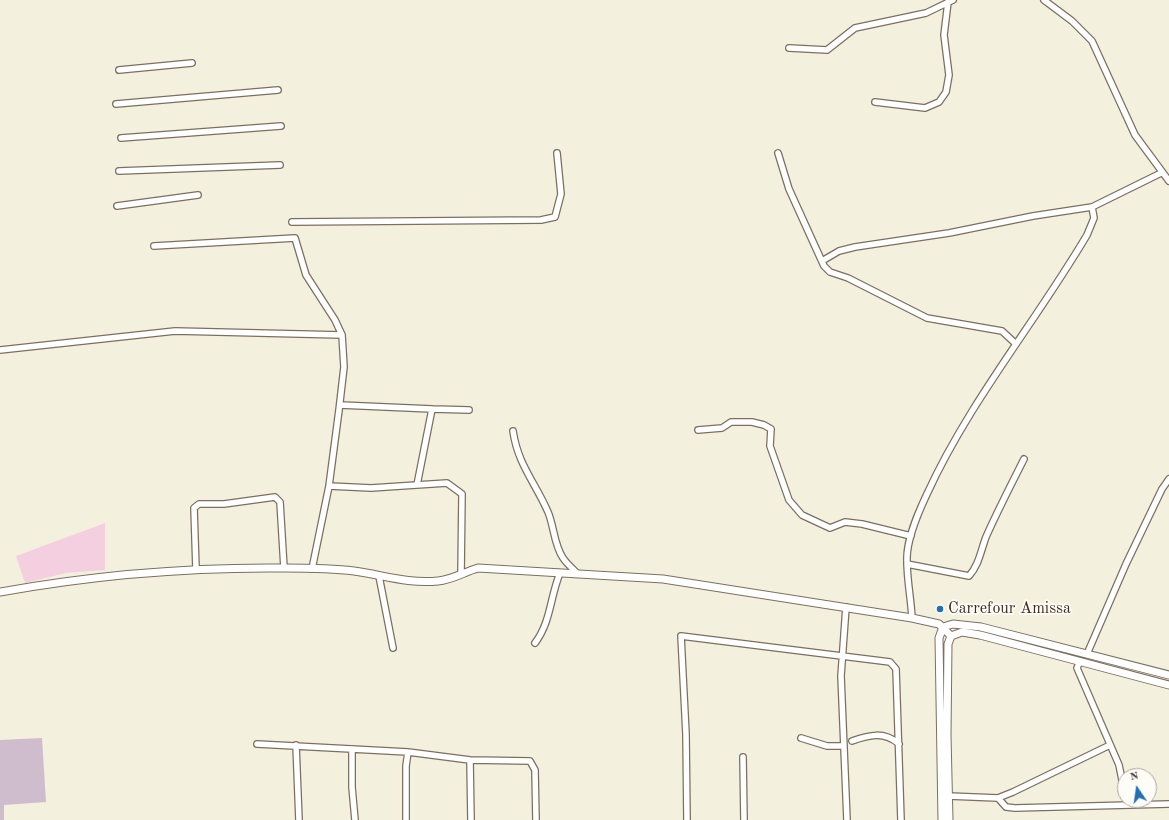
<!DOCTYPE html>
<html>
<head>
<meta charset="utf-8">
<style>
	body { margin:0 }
	#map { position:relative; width:1169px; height:820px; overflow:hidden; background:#f4f0de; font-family:"Old Standard TT",serif }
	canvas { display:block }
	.north { position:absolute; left:1117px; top:768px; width:40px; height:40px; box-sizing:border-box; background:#fdfcf7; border:1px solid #afa8a0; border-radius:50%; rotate:347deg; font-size:11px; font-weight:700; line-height:16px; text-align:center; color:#3b2a1e }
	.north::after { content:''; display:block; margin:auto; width:14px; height:18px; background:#1f6fb2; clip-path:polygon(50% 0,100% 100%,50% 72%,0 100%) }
</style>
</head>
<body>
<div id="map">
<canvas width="1169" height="820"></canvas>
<div class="north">N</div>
</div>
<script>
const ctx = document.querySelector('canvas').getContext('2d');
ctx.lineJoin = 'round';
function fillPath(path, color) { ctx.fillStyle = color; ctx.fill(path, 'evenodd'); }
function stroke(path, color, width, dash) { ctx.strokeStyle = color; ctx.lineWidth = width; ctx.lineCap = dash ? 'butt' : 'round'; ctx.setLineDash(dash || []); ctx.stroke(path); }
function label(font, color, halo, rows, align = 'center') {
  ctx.font = font + ' "Old Standard TT",serif'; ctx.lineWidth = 3.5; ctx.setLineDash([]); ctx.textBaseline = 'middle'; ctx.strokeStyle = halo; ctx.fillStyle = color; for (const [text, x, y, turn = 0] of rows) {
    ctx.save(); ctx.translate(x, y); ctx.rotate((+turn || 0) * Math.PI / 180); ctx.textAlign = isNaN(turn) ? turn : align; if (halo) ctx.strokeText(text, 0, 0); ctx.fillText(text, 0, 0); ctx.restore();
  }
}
fillPath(new Path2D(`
	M105,523V570L66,573L25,583L16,556Z`), '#f3cfdf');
fillPath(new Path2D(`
	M42,738L46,802L4,805V820H0V740Z`), '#cfbdce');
const minor = new Path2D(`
	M1044,0L1072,21L1092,41L1135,135L1169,181
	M789,48L827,50L855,28L926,13L953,0
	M119,70L192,63
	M875,102L925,108L939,102L946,92L949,75L944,35L948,2
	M116,104L278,90
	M121,138L281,126
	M778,153L789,189L824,266L830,272L848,278L927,318L1002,331L1016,344
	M119,171L280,165
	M117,206L198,195
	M292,222L541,220L555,217L561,194L557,153
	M154,246L295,238L306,275L335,320L342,335L344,367L339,410L329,486L312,569
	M822,261L839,251L855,247L949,233L1033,216L1092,207
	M0,350L175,331L342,335
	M340,405L432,409
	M698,430L722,428L731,422H752L764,425L771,429L770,446L789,500L802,515L830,528L845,522L862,524L911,536
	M513,431C518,465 535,482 548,512C554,526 554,545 563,558C567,564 573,569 578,574
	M417,485L432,409L469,410
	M329,486L371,488L447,483L462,494L461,574
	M907,564L969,576C979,565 981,550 986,537C998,510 1011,485 1024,459
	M196,569L194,508L199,504H224L275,497L280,502L284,568
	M379,576L393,648
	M846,607L841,676L847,820
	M912,618C911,599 907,580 907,561C906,540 918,513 927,494C969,402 1035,323 1087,235L1094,218L1092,207L1161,173
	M535,643C551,622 550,597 560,573
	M1087,654L1126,564L1162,489L1169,479
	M1080,661L1077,668L1119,765L1125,795
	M801,738L827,746H844
	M852,741C869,735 884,731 899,744
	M257,744L408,752L470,760L471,820
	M296,745L299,820
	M352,749V787L355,820
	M743,757L744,820
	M470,760L530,761L535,770L536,820
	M948,796L998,798L1013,792L1110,745
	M998,798L1006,807L1015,808L1169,804
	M406,820V766L408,752
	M687,820L686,734L681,636L890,662L896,669L901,820`);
const tertiary = new Path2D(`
	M0,592C94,575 189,567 284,568C307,568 331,568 354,571C383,575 408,584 438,581C452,580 464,572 478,568L663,579L912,618L939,624L951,636
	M942,820L939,638L943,627L953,624L981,627L1169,675
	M949,820L947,735L948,644L951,636L962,632L980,635L1169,685`);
stroke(minor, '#7c6f61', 8);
stroke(tertiary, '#7c6f61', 9);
stroke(minor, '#fff', 5.5);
stroke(tertiary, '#fff', 7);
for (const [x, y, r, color] of [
	[940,609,4,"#1f6fb2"]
]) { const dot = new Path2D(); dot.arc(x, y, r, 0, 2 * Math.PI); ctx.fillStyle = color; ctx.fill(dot); stroke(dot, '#fdfcf7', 1.5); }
label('16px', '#3b2a1e', '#fdfcf7', [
	["Carrefour Amissa",948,609]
], 'left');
</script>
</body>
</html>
